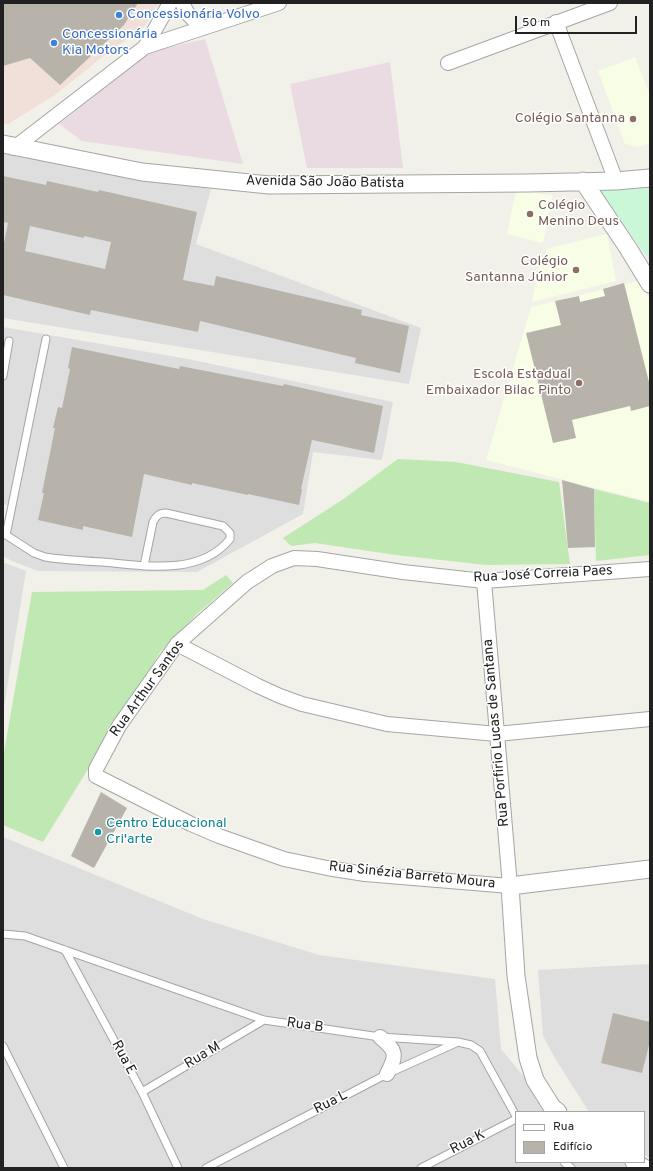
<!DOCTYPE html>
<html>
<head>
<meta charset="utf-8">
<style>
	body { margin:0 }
	#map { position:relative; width:653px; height:1171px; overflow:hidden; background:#f1f0e9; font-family:Overpass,sans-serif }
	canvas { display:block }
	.frame { position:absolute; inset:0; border:4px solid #212121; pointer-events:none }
	.legend { position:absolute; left:515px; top:1111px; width:130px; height:52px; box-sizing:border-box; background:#fff; border:1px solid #a6a6a6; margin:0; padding:5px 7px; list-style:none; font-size:12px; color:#212121 }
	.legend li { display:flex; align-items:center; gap:8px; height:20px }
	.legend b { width:20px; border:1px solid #a6a6a6 }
	.scale { position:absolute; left:515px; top:16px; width:122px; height:18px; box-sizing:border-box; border:2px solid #212121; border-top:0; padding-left:5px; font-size:12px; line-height:14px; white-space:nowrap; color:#212121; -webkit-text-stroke:3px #fff; paint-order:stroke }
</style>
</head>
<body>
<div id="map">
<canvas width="653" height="1171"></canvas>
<div class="frame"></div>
<ul class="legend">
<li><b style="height:5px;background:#fff"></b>Rua</li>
<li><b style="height:11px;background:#b7b3ab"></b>Edifício</li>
</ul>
<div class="scale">50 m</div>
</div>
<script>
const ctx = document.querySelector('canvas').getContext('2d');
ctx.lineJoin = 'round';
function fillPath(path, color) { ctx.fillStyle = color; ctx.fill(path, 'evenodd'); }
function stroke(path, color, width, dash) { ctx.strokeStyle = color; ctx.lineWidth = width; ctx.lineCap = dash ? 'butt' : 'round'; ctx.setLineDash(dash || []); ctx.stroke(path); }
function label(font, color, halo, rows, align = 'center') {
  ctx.font = font + ' Overpass,sans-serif'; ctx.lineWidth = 3; ctx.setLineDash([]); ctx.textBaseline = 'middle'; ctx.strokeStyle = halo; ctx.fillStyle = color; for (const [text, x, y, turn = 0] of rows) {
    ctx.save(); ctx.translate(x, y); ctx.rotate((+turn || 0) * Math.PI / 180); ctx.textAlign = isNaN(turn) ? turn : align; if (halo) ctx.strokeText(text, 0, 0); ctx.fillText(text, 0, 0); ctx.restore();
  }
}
fillPath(new Path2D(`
	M3,153L211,189L196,244L421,328L409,384L3,318Z
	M3,327L188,359L393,402L382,460L313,452L303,514L197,572L38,571L12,561L3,556V543L15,507L3,504Z
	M3,562L26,571L3,713Z
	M3,837L203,919L319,955L495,979L501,1049L534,1089L560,1112H516V1162H642L648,1168H3Z
	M650,964V1159L644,1154V1112H589L556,1060L543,1036L538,970Z`), '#dfdede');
fillPath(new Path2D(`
	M3,3H159L144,27L106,54L55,95L8,124L3,123Z`), '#f0e0d9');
fillPath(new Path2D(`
	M205,39L243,164L82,141L59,124L150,52Z
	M390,62L403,168H307L290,84Z`), '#eadbe3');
fillPath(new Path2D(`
	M635,57L650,95V143L638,147L625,144L598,71Z
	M516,190L553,195L543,243L507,234Z
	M607,234L616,281L532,302L540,260L545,258L546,249Z
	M638,281L650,299V502L486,460L531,307Z`), '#f8fee5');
fillPath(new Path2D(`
	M398,459L456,462L559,482L570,564L486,565L396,555L315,543L291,546L283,538L342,500Z
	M594,489L650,503V555L596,561Z
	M226,575L233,583L198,613L161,651L43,842L3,825V758L32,592L203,590Z`), '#c0e8b2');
fillPath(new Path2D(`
	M650,187V261L598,188Z`), '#c9f7d8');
fillPath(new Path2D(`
	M3,3H138L124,25L60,85L30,58L3,66Z
	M3,176L46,185L47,181L98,192L99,190L197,212L183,280L214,286L216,276L362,310L361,315L409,326L400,373L355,363L356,358L200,321L198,332L91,310L90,315L3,295V248L8,223L3,222ZM30,226L84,238V236L111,242L105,269L25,251Z
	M624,283L650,386V406L631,411L630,406L572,420L576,438L553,443L526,333L561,325L555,301L579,296L580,302L605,296L603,289Z
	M72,347L179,369L180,366L283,386L284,384L383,406L374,453L312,440L301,489H302L299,505L248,494V495L192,483V485L144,474L132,537L83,526V530L38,520L44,493H42L55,428H53L58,407L62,408L70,369L68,368Z
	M562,480L594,489L595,547L568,548Z
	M101,792L127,808L94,868L71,856Z
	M613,1013L650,1022V1041L642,1073L601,1063Z`), '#b7b3ab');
const service = new Path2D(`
	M3,376L9,341
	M3,534L6,535L34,553L45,557C64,560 84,561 103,562C145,566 200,576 230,539V533L223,526L166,513C159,513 156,516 153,522L144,566
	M6,535L46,339
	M3,934L25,936L264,1020L380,1037L458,1042L471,1045L480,1051L516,1116
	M65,950L142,1092L178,1168
	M3,1046L64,1168
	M142,1092L264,1020
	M564,1162L571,1168
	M206,1168L387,1074L456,1043
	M421,1168L516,1119`);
const minor = new Path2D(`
	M182,3L188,14L201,27
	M556,22L616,181
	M145,47L170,3
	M448,63L610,3
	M14,148L145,47L279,3
	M484,581L510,886L365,874L327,868L284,859L219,836L191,824L96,776V769L119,726L177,644L247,582L272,566L294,558L317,559L403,572L484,581L650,569
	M177,644L258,686L280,696L302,704L387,724L497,734L650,719
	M380,1037C397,1051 397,1055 387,1074`);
const tertiary = new Path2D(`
	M3,144L142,172L269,185L528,183L616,181L650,178
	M583,181L628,248L650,284
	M558,1112L552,1107L535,1080L528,1058L516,976L510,886L650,869
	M634,1162L644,1168`);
stroke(service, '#a5a5a5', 9);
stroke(minor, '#a5a5a5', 16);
stroke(tertiary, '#a5a5a5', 19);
stroke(service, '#fff', 7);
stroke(minor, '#fff', 14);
stroke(tertiary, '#fff', 17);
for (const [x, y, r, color] of [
	[119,15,4,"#3f7fe0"],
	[54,43,4,"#3f7fe0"],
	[633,119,4,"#8d6e63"],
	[530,214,4,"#8d6e63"],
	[576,270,4,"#8d6e63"],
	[579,383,4,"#8d6e63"],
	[98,832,4,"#0f9aa8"]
]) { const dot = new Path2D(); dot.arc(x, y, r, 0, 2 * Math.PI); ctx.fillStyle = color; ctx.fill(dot); stroke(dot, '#fff', 1.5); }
label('14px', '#366cbe', '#fff', [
	["Concessionária Volvo",127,15],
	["Concessionária",62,35],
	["Kia Motors",62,51]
], 'left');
label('14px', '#785e54', '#fff', [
	["Colégio Santanna",625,119],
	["Colégio",538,206,"left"],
	["Menino Deus",538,222,"left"],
	["Colégio",568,262],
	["Santanna Júnior",568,278],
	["Escola Estadual",571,375],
	["Embaixador Bilac Pinto",571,391]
], 'right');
label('14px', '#212121', '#fff', [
	["Avenida São João Batista",325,183,1],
	["Rua José Correia Paes",543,575,-3],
	["Rua Arthur Santos",148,689,-54],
	["Rua Porfirio Lucas de Santana",497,733,-95],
	["Rua Sinézia Barreto Moura",412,876,6],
	["Rua B",305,1026,8],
	["Rua M",203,1056,-31],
	["Rua E",123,1058,62],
	["Rua L",331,1103,-27],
	["Rua K",468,1143,-27]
]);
label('14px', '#0d838f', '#fff', [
	["Centro Educacional",106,824],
	["Cri'arte",106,840]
], 'left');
</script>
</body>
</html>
